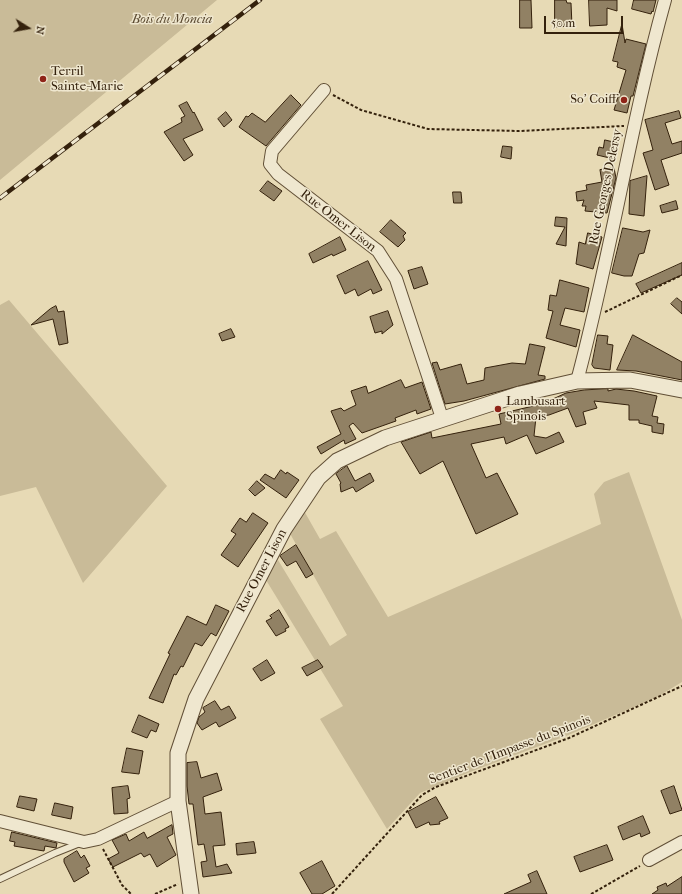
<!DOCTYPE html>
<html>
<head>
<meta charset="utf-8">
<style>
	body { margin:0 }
	#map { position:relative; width:682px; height:894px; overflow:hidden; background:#e7dab5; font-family:"IM FELL French Canon",serif }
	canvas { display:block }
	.north { position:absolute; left:8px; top:8px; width:40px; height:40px; -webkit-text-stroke:3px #efe7cf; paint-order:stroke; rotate:101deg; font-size:11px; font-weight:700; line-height:16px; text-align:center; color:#34210c }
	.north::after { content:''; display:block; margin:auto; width:14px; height:18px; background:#34210c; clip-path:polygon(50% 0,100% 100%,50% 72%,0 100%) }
	.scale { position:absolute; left:544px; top:16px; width:79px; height:18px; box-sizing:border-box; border:2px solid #34210c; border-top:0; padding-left:5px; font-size:12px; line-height:14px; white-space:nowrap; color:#34210c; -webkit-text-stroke:3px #efe7cf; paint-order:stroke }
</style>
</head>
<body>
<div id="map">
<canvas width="682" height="894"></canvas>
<div class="north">N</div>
<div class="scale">50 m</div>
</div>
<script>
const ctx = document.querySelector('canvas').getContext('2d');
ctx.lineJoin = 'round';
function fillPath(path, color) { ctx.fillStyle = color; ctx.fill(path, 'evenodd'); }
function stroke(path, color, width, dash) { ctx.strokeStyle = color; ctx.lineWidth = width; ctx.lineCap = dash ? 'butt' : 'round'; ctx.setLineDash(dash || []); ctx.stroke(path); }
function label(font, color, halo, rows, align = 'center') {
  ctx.font = font + ' "IM FELL French Canon",serif'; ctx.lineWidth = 3; ctx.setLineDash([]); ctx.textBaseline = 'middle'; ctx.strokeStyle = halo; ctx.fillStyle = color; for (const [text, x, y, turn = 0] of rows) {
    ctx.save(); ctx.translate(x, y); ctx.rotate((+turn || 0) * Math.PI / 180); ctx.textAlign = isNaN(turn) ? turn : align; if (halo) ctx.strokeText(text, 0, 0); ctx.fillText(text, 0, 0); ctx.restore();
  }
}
fillPath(new Path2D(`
	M0,0H217L0,180Z
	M9,300L167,486L83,583L36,487L0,496V305Z
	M629,472L682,620V682L657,697L566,736L470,772L420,793L387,829L320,719L343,706L266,580L278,560L330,646L347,635L288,530L303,509L320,539L336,531L388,617L601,524L594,494L604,482Z`), '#c9bb98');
const building = new Path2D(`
	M520,0H531L532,28H520Z
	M555,0H566L567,3H571L572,26L555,27Z
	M589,0H617V11L607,8V25L590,26Z
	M634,0H656L653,12L652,11L651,14L632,9Z
	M622,24L625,43L626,39L646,44L633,96H631L627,113L614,110L626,70L617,67L618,62L613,61Z
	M291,95L301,105L266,146L239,127L246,116L248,117L252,113L265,122Z
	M187,102L193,113L194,112L203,130L183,139L193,155L184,161L164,132L182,122L181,118L185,116L179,106Z
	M679,111L681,118L665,123L672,144L682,141V153L661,160L669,185L655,190L643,153L653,150L645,120Z
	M226,112L232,120L224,127L218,119Z
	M605,140L618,143L614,159L597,155L599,147L603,148Z
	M503,146L512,147L511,159L501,157Z
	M614,168L616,178L607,213L585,211L586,206H582L584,200L577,201L576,192L587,190L586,185L602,182L600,170Z
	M647,176L644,216L629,214L630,181Z
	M268,181L282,191L274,201L260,191Z
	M453,192H461L462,203H454Z
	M676,201L678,209L662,213L660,206Z
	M556,217L567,218L566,246L556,244L565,227L555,226Z
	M391,220L406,233L403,236L405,240L398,247L380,232Z
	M623,228L643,232L650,230L644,253L639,254L632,276H624L612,273Z
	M588,233L602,237L593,269L576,264L579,242L585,244Z
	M340,237L346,250L333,256L332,254L313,263L309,254Z
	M368,261L382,290L373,294L371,289L358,296L355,289L345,294L337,276Z
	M682,263V275L641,293L636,284Z
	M422,267L428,284L414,289L408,271Z
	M560,280L589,288L584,312L565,308L560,325L580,330L576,347L546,338L553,311L548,310L550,295L556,296Z
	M677,298L682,302V314L671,304Z
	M56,306L58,312L64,311L68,343L59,345L53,319L31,325L50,309Z
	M388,311L393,325L382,334V331L375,333L370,317Z
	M231,329L235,337L222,341L219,334Z
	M598,335L608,336L607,344L613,345L610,370L594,368L592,365Z
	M633,335L682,362V380L636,371L617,370Z
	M530,344L545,347L538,375L545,376V379L464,401L445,404L432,363L437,362L440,370L461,364L467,384L484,380L485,368L512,363L525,364Z
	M401,380L405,388L422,382L431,409L417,414L416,410L395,418L396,421L362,433L353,423L349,426L356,439L345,444L344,440L321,454L317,447L341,434L331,411L341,408L344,411L356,405L351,391L366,386L368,393Z
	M608,389V391L616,389L634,391L657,396L652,416L658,417L657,423L664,424L663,434L652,432V426L639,423V420H629V405L594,401L597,408L583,412L586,424L576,427L568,408L549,415L536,417L534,436L546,438L559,432L564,442L536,454L527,435L506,444L504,437L471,444L486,478L497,473L518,514L476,534L443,461L420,474L401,442L431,432L432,438L501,424L499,414L542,404L566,393L584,390Z
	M347,466L355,481L370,473L374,481L356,492L353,487L341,492L340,484L341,483L336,474Z
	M281,470L286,474L287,472L299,480L286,498L260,480L265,474L274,479Z
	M257,481L265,488L255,496L249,490Z
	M253,513L268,523L238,567L221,555L236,534L231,531L240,518L246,522Z
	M296,545L313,574L306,578L296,561L287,566L280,556Z
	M216,605L229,611L216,636L211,633L202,646L195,643L183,667L181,666L176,675L174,674L163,703L149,698L170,654L168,653L187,616L206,625Z
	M279,610L289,627L285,629L286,631L276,636L266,621L272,618L270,616Z
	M267,660L275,673L261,681L253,669Z
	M318,660L323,667L307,676L302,668Z
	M215,701L221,710L229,706L236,718L219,727L216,722L202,730L197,723L199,717L205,712L203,708Z
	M139,715L159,724L156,732L151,730L147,738L132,732Z
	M127,748L143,751L139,774L122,772Z
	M197,762L201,778L217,773L222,790L203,797L205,814L221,812L225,845L213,846L216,867L227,864L232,873L203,877L201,862L207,861L204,844L198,845L193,804H189L187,786V763Z
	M128,786L130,798L127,799L128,813L114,814L112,788Z
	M674,786L682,810L670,814L661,791Z
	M20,796L37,799L34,811L17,807Z
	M436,797L448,818L439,822L440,824L430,825L429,822L416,828L408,812Z
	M55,803L73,807L71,819L52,815Z
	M643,816L650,833L641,837L640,833L623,840L618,827Z
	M172,825L173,834L167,837L176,855L157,867L150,854L144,857L141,853L113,867L108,859L119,853L112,840L126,834L129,841L144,832L147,838Z
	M12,832L57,843L56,848L45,846L44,851L14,846L15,842L10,841Z
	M254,842L256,853L237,855L236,844Z
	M607,845L613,860L580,872L574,857Z
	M77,851L81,858L84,855L90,866L86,868L89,873L74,882L64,862V859Z
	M322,861L335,886L322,894H312L300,873Z
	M537,871L547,894H504L531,882L528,875Z
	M682,877V894H652L658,890L657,887L666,883L667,886Z`);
fillPath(building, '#918164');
stroke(building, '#34210c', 1);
const service = new Path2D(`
	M0,879L55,853L80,843`);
const minor = new Path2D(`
	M324,90L272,151L270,164L278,174L378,251L396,279L442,418
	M577,381C611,255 630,126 665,0
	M0,821L84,842L98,839L178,801
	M649,860L682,842`);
const tertiary = new Path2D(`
	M191,894L178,801V753L196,699L284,529L318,478L337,461L385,438L520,394L577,381L630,380L682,390`);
stroke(service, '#614f36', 8);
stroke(minor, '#614f36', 14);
stroke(tertiary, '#614f36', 17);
stroke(new Path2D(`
	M333,95L361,110L428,129L519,131L624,126
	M605,312L682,275
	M103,849L122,885L131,894
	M155,894L178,884
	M332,894L422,795L436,787L569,738L682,686
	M591,894L640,866`), '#34210c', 2, [3, 2]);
stroke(service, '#efe7cf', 6);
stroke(minor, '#efe7cf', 12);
stroke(tertiary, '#efe7cf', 15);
const rail = new Path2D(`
	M0,198L260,0`);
stroke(rail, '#34210c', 4.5);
stroke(rail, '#efe7cf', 3, [9]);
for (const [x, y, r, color] of [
	[43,79,4,"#8f2418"],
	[624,100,4,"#8f2418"],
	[498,409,4,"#8f2418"]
]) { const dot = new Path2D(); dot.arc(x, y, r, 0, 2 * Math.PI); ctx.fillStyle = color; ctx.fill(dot); stroke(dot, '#efe7cf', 1.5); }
label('italic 13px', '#59482f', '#efe7cf', [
	["Bois du Moncia",172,20]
]);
label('13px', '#34210c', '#efe7cf', [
	["Terril",51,72],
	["Sainte-Marie",51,87],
	["So' Coiff",616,100,"right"],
	["Lambusart",506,402],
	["Spinois",506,417]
], 'left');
label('13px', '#34210c', '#efe7cf', [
	["Rue Georges Delersy",606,187,-78],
	["Rue Omer Lison",338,221,38],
	["Rue Omer Lison",262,571,-62],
	["Sentier de l'Impasse du Spinois",510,750,-21]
]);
</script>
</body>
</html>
